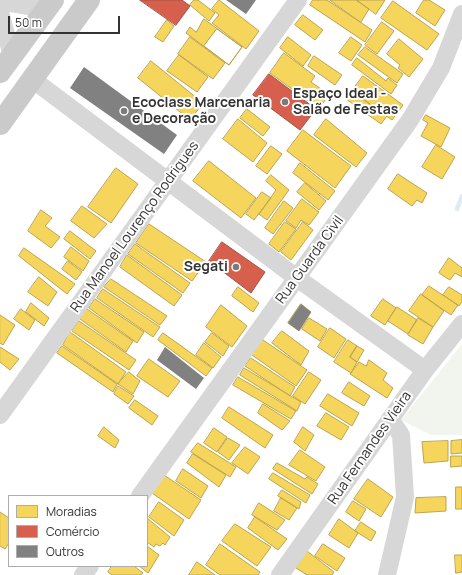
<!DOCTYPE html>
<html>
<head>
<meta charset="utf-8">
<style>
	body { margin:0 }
	#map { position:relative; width:462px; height:575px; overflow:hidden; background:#fff; font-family:Manrope,sans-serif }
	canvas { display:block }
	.legend { position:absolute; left:8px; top:495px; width:140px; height:72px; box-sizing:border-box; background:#fff; border:1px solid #adadad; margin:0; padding:5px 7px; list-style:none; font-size:12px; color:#333 }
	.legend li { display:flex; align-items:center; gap:8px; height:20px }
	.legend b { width:20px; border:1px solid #adadad }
	.scale { position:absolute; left:8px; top:16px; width:112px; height:18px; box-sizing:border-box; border:2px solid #333; border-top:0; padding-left:5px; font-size:12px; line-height:14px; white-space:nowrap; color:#333; -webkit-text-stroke:3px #fff; paint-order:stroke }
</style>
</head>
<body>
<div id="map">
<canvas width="462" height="575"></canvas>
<ul class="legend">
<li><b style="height:11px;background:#f6d55c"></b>Moradias</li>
<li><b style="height:11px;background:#d6604d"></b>Comércio</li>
<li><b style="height:11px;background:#818181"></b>Outros</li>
</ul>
<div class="scale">50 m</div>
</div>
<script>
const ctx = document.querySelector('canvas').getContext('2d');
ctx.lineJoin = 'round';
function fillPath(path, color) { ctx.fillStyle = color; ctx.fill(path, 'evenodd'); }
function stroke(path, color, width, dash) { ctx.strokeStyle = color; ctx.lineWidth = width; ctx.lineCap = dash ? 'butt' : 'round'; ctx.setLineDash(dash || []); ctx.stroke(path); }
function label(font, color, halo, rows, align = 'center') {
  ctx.font = font + ' Manrope,sans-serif'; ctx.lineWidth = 4; ctx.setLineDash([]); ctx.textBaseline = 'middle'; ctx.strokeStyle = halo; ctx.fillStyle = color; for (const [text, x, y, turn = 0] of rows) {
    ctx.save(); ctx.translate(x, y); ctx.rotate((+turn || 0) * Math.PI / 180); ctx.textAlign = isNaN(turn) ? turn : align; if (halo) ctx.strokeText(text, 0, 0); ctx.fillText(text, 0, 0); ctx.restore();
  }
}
fillPath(new Path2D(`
	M462,344V435H431L401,420Z`), '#f1f5ed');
const homes = new Path2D(`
	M194,0H198L215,13L209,21L190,5Z
	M219,0L259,31L246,49L212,23L219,15L212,9Z
	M313,0H327L372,30L365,42L310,5Z
	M330,0H356L369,9L361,22Z
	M357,0H385L376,14Z
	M424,0H429L445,10L435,26L416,13Z
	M393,1L439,34L427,50L381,18Z
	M303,15L323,30L315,40L295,25Z
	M204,19L242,47L229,65L186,33L190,27L196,32Z
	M167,20L174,26L163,42L155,37Z
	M382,22L394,31L377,54L365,45Z
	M217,29L242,47L229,65L204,46Z
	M190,37L225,63L213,79L178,54Z
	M288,37L311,55L303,66L280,48Z
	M351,37L362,45L351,61L339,53Z
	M399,39L423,59L409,77L398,68L400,65L387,54Z
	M365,47L403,74L397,83L358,55Z
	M284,53L315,76L311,82L324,91L320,97L325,100L319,109L270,73Z
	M179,55L208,77L197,92L167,71Z
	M314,56L342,75L335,85L308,66Z
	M357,58L386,81L388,78L397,85L391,94L352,65Z
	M151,61L203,103L190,120L138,78Z
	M363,76L403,105L392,120L352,91Z
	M352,92L387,116L381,124L346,99Z
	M247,109L270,127L263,136L240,118Z
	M426,115L450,128L441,147L421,136L428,123L423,120Z
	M238,119L267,143L253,162L223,139Z
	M326,119L367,153L356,167L314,135Z
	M303,130L351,166L335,188L287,151Z
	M436,145L455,157L442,179L422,167Z
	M271,146L282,154L267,174L256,166Z
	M209,161L256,198L241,218L193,181Z
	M300,163L335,191L328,200L293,173Z
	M116,168L138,184L111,223L88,207Z
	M398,174L427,193L422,203L417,200L412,206L388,189Z
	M271,175L289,190L267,220L259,214L276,190L266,181Z
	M305,183L326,201L319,210L297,192Z
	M262,192L271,198L254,220L246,214Z
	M302,199L319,212L309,225L301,220L296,228L286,221Z
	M284,201L293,208L273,234L265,228Z
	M82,206L107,224L94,238L71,221Z
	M41,210L52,218L45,226L60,237L51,248L28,231Z
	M285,222L296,229L279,252L269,244Z
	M303,222L313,230L291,260L281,252Z
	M149,224L206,262L192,281L136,243Z
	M70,231L96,251L90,259L64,239Z
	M135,244L190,283L183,293L128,254Z
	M71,247L89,261L83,271L64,257Z
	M24,248L75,284L67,294L19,256Z
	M127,255L182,295L174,306L120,267Z
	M449,258L462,268V277L455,273L450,280L439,273Z
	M68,261L82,272L76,280L62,269Z
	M39,277L57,292L48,306L28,292Z
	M111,279L167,316L160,325L104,287Z
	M429,286L458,305L451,315L422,295Z
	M238,287L259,303L253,312L232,296Z
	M449,287L462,295V302L459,306L443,295Z
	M103,289L160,327L153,337L97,298Z
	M421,294L444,311L433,327L409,311Z
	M95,299L144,332L137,343L89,308Z
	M383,299L396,308L385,325L371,316Z
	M31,303L49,318L44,326L26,312Z
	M301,304L311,312L299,331L288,323Z
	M221,305L247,326L232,347L206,327Z
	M397,307L417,320L408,334L388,321Z
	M21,309L35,320L29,330L14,319Z
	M87,309L133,341L126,352L80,319Z
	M0,315L15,325L3,345L0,343Z
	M309,318L327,329L320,341L302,329Z
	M418,318L433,327L423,344L408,335Z
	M79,321L136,360L129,370L72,331Z
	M330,328L346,339L334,358L318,347Z
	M282,331L309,351L301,365L272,343Z
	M70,332L126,372L118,384L63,345Z
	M163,333L212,368L206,376L158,340Z
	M212,333L229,346L223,356L205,342Z
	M263,340L307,370L296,386L252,355Z
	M348,340L357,346L350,357L357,362L351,373L334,362Z
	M204,343L221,357L213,368L196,355Z
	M62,346L117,384L113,392L57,353Z
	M357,346L364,350L357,362L350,357Z
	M0,347L19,359L10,370L0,362Z
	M251,358L295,387L290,396L245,366Z
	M149,359L180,381L168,397L137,376Z
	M369,360L387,373L383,380L393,388L387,398L350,374L359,362L366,366Z
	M244,368L301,402L297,411L240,375Z
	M129,372L140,381L133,394L118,384Z
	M309,372L321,380L305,404L293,396Z
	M238,377L296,411L291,419L233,385Z
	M349,382L370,396L364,406L342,393Z
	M118,386L134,396L128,404L114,394Z
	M328,394L359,413L352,426L320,406Z
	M135,400L158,416L152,425L129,408Z
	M263,404L290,421L282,430L258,413Z
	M229,407L273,435L265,448L222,418Z
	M326,413L349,427L341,440L317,426Z
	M104,427L119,440L115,448L98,436Z
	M303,427L314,435L305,451L294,442Z
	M214,428L227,437L217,452L204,443Z
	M228,438L240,445L229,460L218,452Z
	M462,440V453L451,454V441Z
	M448,441V461L424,463L422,442Z
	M198,443L236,467L230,477L191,452Z
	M245,447L260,457L248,474L232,463Z
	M300,450L325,467L316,481L289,465Z
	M193,454L226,475L219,487L187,463Z
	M451,456H462V466L451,467Z
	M277,463L305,479L307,477L318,484L312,494L273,469Z
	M183,469L208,486L201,498L176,481Z
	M273,473L310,495L306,503L269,479Z
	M164,475L201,500L189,519L152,493Z
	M368,479L393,497L381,517L354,499Z
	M456,487H462V509H456Z
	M282,490L301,502L299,509L278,496Z
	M446,497V511L415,513L416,498Z
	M281,498L297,508L289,520L274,511Z
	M353,501L366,509L359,521L346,512Z
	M159,502L184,520L174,536L149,517Z
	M259,503L285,520L277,530L252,515Z
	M0,512L9,518V543L5,549L0,546Z
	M255,517L287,539L278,550L248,528Z
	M147,518L170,537L165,545L163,543L160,546L156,544L154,547L147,542Z
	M339,519L358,533L349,548L329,535Z
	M361,522L376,532L371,541L355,531Z
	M235,524L271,547L257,566L222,541Z
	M220,544L260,572L258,575H220L206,565Z
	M323,544L345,558L337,571L315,556Z
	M147,546L159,555L148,573L139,566H147Z
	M307,551L334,572L332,575H307L296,568Z
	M455,555H462V572L456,573Z
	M197,562L215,575H189Z
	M112,566H134L143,573L141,575H112L108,572Z`);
fillPath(homes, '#f6d55c');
stroke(homes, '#bca450', 1);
const shops = new Path2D(`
	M140,0H182L190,6L176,25Z
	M269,74L316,109L300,130L253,95Z
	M222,242L265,272L251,293L209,261Z`);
fillPath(shops, '#d6604d');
stroke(shops, '#a55245', 1);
stroke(new Path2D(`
	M457,209L462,196`), '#ddebf3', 4.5);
fillPath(new Path2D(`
	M226,0H256L246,14Z
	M84,67L177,135L164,154L70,88Z
	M301,304L311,312L299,331L288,323Z
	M165,347L204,378L196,389L157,360Z`), '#818181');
stroke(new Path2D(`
	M0,1L33,7L50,4
	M0,12L12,56
	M32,79L297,278L425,370
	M0,415L298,0
	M140,496L410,120L441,68L462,14
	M83,575L90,566
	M280,575L425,370L462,324
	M387,575L405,497L401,435L390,419`), '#d7d7d7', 18);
stroke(new Path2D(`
	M0,72L53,0
	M0,124L89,0`), '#cacaca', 22);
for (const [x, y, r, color] of [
	[285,102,4,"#7a7a7a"],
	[124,111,4,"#7a7a7a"],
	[236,267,4,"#7a7a7a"]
]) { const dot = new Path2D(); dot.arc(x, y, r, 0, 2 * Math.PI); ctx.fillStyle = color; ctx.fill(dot); stroke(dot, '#fff', 1.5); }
label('bold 14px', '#333', '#fff', [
	["Espaço Ideal -",293,94],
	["Salão de Festas",293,110],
	["Ecoclass Marcenaria",132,103],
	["e Decoração",132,119],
	["Segati",228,267,"right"]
], 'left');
label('14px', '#333', '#fff', [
	["Rua Manoel Lourenço Rodrigues",135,227,-54],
	["Rua Guarda Civil",310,260,-54],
	["Rua Fernandes Vieira",370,448,-55]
]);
</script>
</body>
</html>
